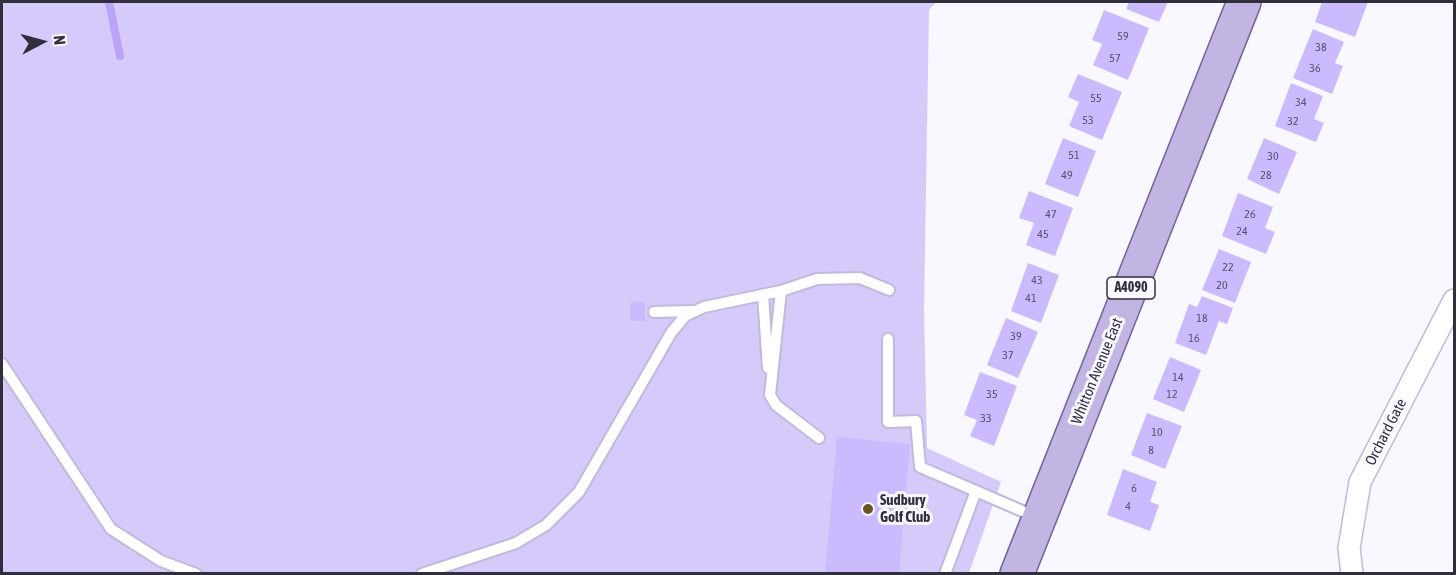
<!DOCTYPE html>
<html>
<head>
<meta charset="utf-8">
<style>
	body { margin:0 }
	#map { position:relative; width:1456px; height:575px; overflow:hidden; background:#f9f7ff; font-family:"Asap Condensed",sans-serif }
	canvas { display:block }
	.frame { position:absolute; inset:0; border:3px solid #322f3d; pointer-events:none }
	.north { position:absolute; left:12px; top:12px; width:60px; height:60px; -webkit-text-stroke:4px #f9f7ff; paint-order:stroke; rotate:84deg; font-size:16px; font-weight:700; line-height:24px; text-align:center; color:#322f3d }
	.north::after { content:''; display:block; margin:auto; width:21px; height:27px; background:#322f3d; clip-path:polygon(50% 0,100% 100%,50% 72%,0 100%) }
</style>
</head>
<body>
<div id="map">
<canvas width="1456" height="575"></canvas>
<div class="frame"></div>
<div class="north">N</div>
</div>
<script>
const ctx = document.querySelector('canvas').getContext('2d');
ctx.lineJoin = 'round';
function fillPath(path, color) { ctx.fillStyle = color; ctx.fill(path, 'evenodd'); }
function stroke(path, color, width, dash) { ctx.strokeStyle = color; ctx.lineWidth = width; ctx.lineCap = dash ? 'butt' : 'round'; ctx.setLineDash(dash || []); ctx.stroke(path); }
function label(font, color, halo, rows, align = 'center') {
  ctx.font = font + ' "Asap Condensed",sans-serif'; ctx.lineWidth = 6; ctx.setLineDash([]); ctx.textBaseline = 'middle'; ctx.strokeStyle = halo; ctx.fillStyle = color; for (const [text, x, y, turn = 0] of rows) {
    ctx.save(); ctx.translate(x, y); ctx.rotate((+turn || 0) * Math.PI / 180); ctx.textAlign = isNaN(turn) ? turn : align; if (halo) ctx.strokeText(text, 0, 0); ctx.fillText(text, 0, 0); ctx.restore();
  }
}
fillPath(new Path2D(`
	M2,2H936L929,10L924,309L927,448L1001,482L969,573H2Z`), '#d5caf9');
stroke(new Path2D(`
	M109,2L120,56`), '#bba3f9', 8);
fillPath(new Path2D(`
	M1129,2H1168L1159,22L1126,9Z
	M1322,2H1368L1355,37L1315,22Z
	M1104,10L1149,28L1128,80L1093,65L1102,44L1092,40Z
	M1313,29L1344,42L1335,63L1343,66L1332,94L1293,78Z
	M1078,74L1122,92L1102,140L1069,126L1079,102L1068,97Z
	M1291,83L1323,96L1314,119L1324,123L1316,142L1275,126Z
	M1063,138L1096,151L1078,197L1045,184Z
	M1264,138L1297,152L1279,194L1247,179Z
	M1029,191L1073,208L1055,256L1026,245L1034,223L1019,218Z
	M1238,193L1273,207L1265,228L1275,232L1266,254L1222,236Z
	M1219,249L1251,262L1235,303L1202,290Z
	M1028,263L1059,275L1041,323L1011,311Z
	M1202,296L1233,308L1227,324L1219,321L1206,355L1175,343L1189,304L1197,307Z
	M630,302H645V321H630Z
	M1006,318L1038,332L1018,378L987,365Z
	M1170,357L1201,370L1184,412L1153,399Z
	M980,372L1017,386L994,446L970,436L977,420L964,415Z
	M1147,413L1182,426L1165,469L1131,455Z
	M837,437L910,444L899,574H825Z
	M1123,469L1157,482L1150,502L1159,505L1150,531L1107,515Z`), '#ccbaff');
const lane = new Path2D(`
	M763,295L768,368
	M654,312L692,311
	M888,339V422L916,421L920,467L976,491
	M2,364L111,529L161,561L196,574
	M819,438L776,405L770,395L781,291L817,279L860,278L889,290
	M422,574L516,543L546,525L579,492L671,333L685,316L704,307L781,291
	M945,574L976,491L1036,517`);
const street = new Path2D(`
	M1352,574L1349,548L1360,482L1454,300`);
const primary = new Path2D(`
	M1017,574L1244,2`);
stroke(lane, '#c2b9dc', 14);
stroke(street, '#c2b9dc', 24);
stroke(primary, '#75659d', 36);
stroke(lane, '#fff', 10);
stroke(street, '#fff', 21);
stroke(primary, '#c2b4e3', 33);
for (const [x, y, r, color] of [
	[868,509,6,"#695423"]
]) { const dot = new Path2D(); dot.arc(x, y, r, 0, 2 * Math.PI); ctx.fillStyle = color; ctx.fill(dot); stroke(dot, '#f9f7ff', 2); }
label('12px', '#58526e', null, [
	["59",1123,36],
	["38",1321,47],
	["57",1115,58],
	["36",1315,68],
	["55",1096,98],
	["34",1301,102],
	["53",1088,120],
	["32",1293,121],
	["51",1074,155],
	["30",1273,156],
	["49",1067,175],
	["28",1266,175],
	["47",1051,214],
	["26",1250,214],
	["24",1242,231],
	["45",1043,234],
	["22",1228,267],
	["43",1037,280],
	["20",1222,285],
	["41",1031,298],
	["18",1202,318],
	["39",1016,336],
	["16",1194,338],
	["37",1008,355],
	["14",1178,377],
	["35",992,394],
	["12",1172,394],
	["33",986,418],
	["10",1157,432],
	["8",1151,450],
	["6",1134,488],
	["4",1128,506]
]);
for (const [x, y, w] of [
	[1131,288,48]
]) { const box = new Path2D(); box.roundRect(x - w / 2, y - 11, w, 22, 4.5); ctx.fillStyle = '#f9f7ff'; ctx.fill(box); stroke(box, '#322f3d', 1.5); }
label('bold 14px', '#322f3d', null, [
	["A4090",1131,288]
]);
label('15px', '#322f3d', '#f9f7ff', [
	["Whitton Avenue East",1097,371,-68],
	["Orchard Gate",1386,432,-63]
]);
label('bold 15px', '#322f3d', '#f9f7ff', [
	["Sudbury",880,500],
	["Golf Club",880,517]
], 'left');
</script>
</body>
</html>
